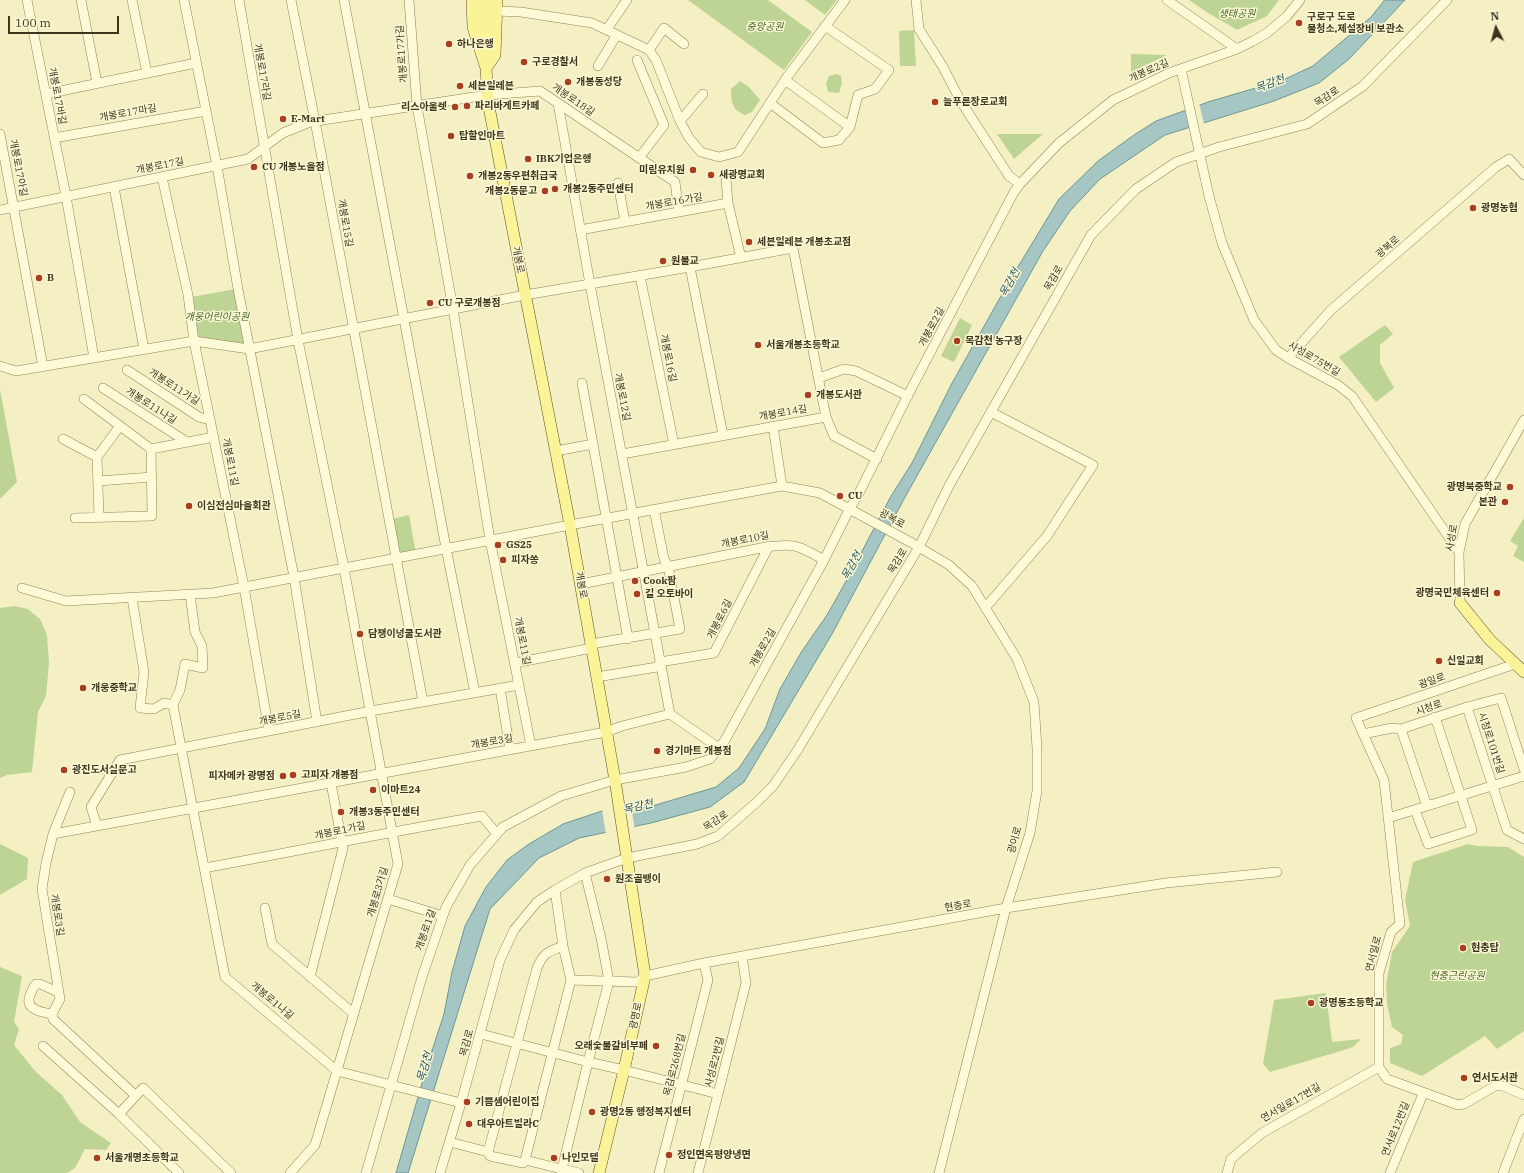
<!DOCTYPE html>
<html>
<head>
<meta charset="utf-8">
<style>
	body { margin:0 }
	#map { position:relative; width:1524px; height:1173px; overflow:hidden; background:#f4f0c3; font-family:"IBM Plex Serif",serif }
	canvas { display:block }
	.north { position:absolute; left:1476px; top:8px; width:40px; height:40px; -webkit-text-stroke:3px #faf8d4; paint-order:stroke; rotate:354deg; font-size:11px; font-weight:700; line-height:16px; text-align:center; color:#3f351d }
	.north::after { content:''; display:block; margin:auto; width:14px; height:18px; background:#3f351d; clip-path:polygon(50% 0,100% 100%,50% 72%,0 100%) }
	.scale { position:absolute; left:8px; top:16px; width:111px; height:18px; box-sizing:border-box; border:2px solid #3f351d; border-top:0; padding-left:5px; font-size:12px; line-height:14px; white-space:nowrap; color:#3f351d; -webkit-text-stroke:3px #faf8d4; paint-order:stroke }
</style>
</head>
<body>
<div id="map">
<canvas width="1524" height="1173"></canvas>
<div class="north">N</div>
<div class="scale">100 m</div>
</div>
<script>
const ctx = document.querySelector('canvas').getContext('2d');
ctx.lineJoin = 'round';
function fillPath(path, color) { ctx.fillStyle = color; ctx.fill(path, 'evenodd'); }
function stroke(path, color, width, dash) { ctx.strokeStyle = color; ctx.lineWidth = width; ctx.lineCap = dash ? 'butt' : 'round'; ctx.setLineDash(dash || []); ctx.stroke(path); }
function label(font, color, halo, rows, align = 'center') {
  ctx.font = font + ' "IBM Plex Serif","Noto Sans KR",serif'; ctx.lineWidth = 3; ctx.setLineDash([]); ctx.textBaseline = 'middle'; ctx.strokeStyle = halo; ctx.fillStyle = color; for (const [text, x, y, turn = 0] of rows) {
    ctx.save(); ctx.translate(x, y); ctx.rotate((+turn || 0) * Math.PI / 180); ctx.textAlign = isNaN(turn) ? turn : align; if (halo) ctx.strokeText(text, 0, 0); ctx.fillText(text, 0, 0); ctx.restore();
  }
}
fillPath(new Path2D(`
	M688,0H768L812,32L784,70Z
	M805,0H837L825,15Z
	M1189,0H1279L1267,16L1237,30L1205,11Z
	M914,30L916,66H900L899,31Z
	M1131,54L1167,55L1131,72Z
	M836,74L841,76L842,83L839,93L828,92L826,84L829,76Z
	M740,81L749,87L760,100L752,112L745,115C732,110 731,102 731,89Z
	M997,134H1043L1014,159Z
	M236,289L247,346L196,338L191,297Z
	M960,318L972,325L954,362L941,356Z
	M1385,325L1393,334L1380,345V363L1394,388L1376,402L1339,357Z
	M0,389L17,482L0,499Z
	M409,515L416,554L400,557L392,519Z
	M1524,518V562L1513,556L1518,546L1510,541Z
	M14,606L28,609L40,619L47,635L49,663L46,696L38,712L32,772L7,775L0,778V608Z
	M0,844L28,858L27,879L0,895Z
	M1468,844L1478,846L1508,847L1524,857V1031L1497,1049L1485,1036L1422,1076L1390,1063V1048L1401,1044L1403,1035L1392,1027L1387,1004L1386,985L1392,952L1410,926L1405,900L1413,862Z
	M0,967L22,976L14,1022L19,1029L14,1045L36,1072L62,1095L80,1122L111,1143L106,1150L85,1149L75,1168L67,1173H0Z
	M1326,993L1332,1042L1361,1039L1353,1047L1344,1050L1270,1072L1263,1064L1274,1000Z`), '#bed495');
const water = new Path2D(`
	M1385,0H1405L1349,59L1319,83L1274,101L1165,135L1100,179L1070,211L1043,251L904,499L832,634L744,782L710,807L651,823L579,838L539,858L490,909L408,1173H396L427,1066L444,1014L452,972L465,926L486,887L507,860L529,844L563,824L602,811L649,807L716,787L739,768L765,729L780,689L802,651L827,615L849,576L891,496L912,463L951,385L1010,280L1059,199L1098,161L1134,135L1156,121L1208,102L1283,80L1313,66L1371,17Z`);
fillPath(water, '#a6c6c4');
stroke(water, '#6b9695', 1);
fillPath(new Path2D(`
	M1199,103L1204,124L1191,129L1186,108Z
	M631,807L635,829L606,835L602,809Z`), '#f4f0c3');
const minor = new Path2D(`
	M27,0L66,196L94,358
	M81,0L97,83
	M132,0L147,73
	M184,0L217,166L238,289L294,577L317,722
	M239,0L298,340L344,568L398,864L315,1145L290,1173
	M291,0L315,121L423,702
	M344,0L404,319L446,548L475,693
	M409,0L417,106L453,309L490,540L531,746
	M916,0L919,29L943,67L960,100L1009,176L1020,184
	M1167,0L1237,49
	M496,11L521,12L592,23L649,50L656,60L680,121L689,138L701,152L719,157L738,152L787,77L845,0
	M607,29L627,0
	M649,50L664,28L684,44
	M637,60L664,125L639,158
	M598,66L616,36
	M1181,69L1209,196L1222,243L1254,320L1276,350L1288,358L1338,385L1352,396L1459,552
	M785,80L850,127
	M46,94L196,63
	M558,103L590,284L670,714
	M770,103L823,143L839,140L850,127L858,95L875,89L889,70L825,26
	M680,121L703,94
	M0,134L43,367
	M54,138L206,111
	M162,177L188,295L194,341L244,587L269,731
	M726,179L728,203L741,258
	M618,183L625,222
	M114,187L144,349
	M0,210L248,159L283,133L310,122L487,95L540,91L675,182L679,212
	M580,230L728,203
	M690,267L723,435
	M640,276L674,445
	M1288,358L1331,310L1496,167L1509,159L1524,175
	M0,366L16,371L194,341L249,349L525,295L690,267L793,248L826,417L622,454
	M127,370L199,417L210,420
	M819,378L844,369L856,371L908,396
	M582,383L628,639
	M103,388L187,442
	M84,399L151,449
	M826,417L834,436L877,459
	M773,426L782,486
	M63,439L97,457
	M556,451L593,444
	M97,457L99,517
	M97,457L120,426
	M98,481L152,477
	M75,518L152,516L151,449L214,437
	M581,584L766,547C795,543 798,545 824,560
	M22,588L66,601L213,593L570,525L782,486L820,493L912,543L949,565L972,586L1017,659L1034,702L1037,748V791L1030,833L1006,908L939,1173
	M190,594L195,632L202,646L203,668L185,664L180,690L173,705L225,977L337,1071L461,1103
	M132,598L144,672L140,708L154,709L164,703L173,705
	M1460,603L1459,552L1465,524L1524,420
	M985,608L1047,536L1093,465L991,412
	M591,644L680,629L668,566L664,559L654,509
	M660,662L714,653L769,546
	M515,663L592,648
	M1515,664L1356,718L1384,780L1400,924L1391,932L1379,973V1067L1387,1079L1458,1105L1464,1104L1495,1086H1503L1524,1095
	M597,677L657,667L660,662
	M500,688L510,750
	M1467,707L1507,830L1524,839
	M1401,729L1427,806
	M1363,734L1392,728L1401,729L1467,707L1501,698L1524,769
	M70,792L53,834L46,863L42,889L60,999L52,1014L53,1019L136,1096
	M1415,810L1428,844L1472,830L1435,717
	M1388,818L1524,776
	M97,826L91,807L120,760L371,711L519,685
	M53,834L606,732L622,726L670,714L719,748
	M204,868C297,851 389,832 482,816L497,834
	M585,873L601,938L609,981L588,1062L624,1070L718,1094
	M388,899L443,916
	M265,908L272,944L354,1014
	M310,977L343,848L331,783
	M571,980L638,982L645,976L704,963L1006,908L1166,883L1277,872
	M52,1014C42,1012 24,1010 30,995C32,991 33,987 36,984H40L58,992
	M43,1046L119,1114
	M450,1142L488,1152L490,1156L523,1163L525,1160L562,1169L588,1062L481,1034
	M488,1152L537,968C544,952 548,952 563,946
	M525,1160L571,980L563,946L555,890
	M179,1173L119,1114L143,1088L231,1173
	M366,1173L422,977L446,907L470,865L503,827L561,796L615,780L686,767L710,759L725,740L824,560L850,508L859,493L907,397L1014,192L1020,184L1059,143L1113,100L1169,73L1237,49L1253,41L1267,33L1287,16L1300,0
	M440,1173L461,1103L500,960L514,930L537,902L555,890L585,873L627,858L697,844L718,836L757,802L773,786L797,751L919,547L949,486L1091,235L1136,189L1176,162L1219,147L1307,124L1363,86L1447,0
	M561,1173L562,1169L579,1173
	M659,1173L708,980L704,963
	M698,1173L746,983L742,956
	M1227,1173L1231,1159L1262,1133L1379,1067
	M1390,1173L1423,1094
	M1503,1173L1524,1119`);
const major = new Path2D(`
	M472,0L473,27L486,68L488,102L570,525L615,780L645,976L624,1070L599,1173
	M480,0L482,37
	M486,61L489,0
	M486,68L495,55L497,0
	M1460,603L1490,640L1524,672`);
stroke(minor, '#918357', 10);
stroke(major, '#5f4f2c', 12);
stroke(minor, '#fdfad8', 9);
stroke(major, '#fbf397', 11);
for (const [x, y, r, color] of [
	[1299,23,4,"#a83d1f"],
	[449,44,4,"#a83d1f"],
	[524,62,4,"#a83d1f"],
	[568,82,4,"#a83d1f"],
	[460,86,4,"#a83d1f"],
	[935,102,4,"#a83d1f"],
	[467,106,4,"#a83d1f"],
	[455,107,4,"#a83d1f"],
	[283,119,4,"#a83d1f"],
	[451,136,4,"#a83d1f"],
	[528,159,4,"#a83d1f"],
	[254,167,4,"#a83d1f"],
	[693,170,4,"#a83d1f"],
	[711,175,4,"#a83d1f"],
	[470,176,4,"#a83d1f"],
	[555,189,4,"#a83d1f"],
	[545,191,4,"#a83d1f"],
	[1473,208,4,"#a83d1f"],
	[749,242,4,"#a83d1f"],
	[663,261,4,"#a83d1f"],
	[39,278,4,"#a83d1f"],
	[430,303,4,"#a83d1f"],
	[957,341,4,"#a83d1f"],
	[758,345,4,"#a83d1f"],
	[808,395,4,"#a83d1f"],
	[1510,487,4,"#a83d1f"],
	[840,496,4,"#a83d1f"],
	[1505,502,4,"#a83d1f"],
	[189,506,4,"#a83d1f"],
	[498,545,4,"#a83d1f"],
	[503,560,4,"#a83d1f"],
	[635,581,4,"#a83d1f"],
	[1497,593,4,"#a83d1f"],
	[637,594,4,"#a83d1f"],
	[360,634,4,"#a83d1f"],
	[1439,661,4,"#a83d1f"],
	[83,688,4,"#a83d1f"],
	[657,751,4,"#a83d1f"],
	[64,770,4,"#a83d1f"],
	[293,775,4,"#a83d1f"],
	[283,776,4,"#a83d1f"],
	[373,790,4,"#a83d1f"],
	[341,812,4,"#a83d1f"],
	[607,879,4,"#a83d1f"],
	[1463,948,4,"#a83d1f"],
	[1311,1003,4,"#a83d1f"],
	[656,1046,4,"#a83d1f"],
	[1464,1078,4,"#a83d1f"],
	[467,1102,4,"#a83d1f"],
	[592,1112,4,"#a83d1f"],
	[469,1124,4,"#a83d1f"],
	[669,1155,4,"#a83d1f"],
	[97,1158,4,"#a83d1f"],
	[554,1158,4,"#a83d1f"]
]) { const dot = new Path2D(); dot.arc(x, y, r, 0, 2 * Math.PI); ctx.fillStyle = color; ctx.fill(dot); stroke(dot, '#faf8d4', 1.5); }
label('italic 10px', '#415e21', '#faf8d4', [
	["생태공원",1237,14],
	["중앙공원",765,27],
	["개웅어린이공원",217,317],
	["현충근린공원",1457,976]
]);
label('bold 10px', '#3f351d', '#faf8d4', [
	["구로구 도로",1307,17],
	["물청소,제설장비 보관소",1307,29],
	["하나은행",457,44],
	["구로경찰서",532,62],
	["개봉동성당",576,82],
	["세븐일레븐",468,86],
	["늘푸른장로교회",943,102],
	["파리바게트카페",475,106],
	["리스아울렛",447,107,"right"],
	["E-Mart",291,119],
	["탑할인마트",459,136],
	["IBK기업은행",536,159],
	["CU 개봉노을점",262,167],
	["미림유치원",685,170,"right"],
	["새광명교회",719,175],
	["개봉2동우편취급국",478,176],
	["개봉2동주민센터",563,189],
	["개봉2동문고",537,191,"right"],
	["광명농협",1481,208],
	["세븐일레븐 개봉초교점",757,242],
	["원불교",671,261],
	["B",47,278],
	["CU 구로개봉점",438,303],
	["목감천 농구장",965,341],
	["서울개봉초등학교",766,345],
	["개봉도서관",816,395],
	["광명북중학교",1502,487,"right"],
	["CU",848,496],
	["본관",1497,502,"right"],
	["이심전심마을회관",197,506],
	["GS25",506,545],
	["피자쏭",511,560],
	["Cook팜",643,581],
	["광명국민체육센터",1489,593,"right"],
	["길 오토바이",645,594],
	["담쟁이넝쿨도서관",368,634],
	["신일교회",1447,661],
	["개웅중학교",91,688],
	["경기마트 개봉점",665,751],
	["광진도서실문고",72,770],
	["고피자 개봉점",301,775],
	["피자메카 광명점",275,776,"right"],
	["이마트24",381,790],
	["개봉3동주민센터",349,812],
	["원조골뱅이",615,879],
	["현충탑",1471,948],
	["광명동초등학교",1319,1003],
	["오래숯불갈비부페",648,1046,"right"],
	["연서도서관",1472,1078],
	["기쁨샘어린이집",475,1102],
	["광명2동 행정복지센터",600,1112],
	["대우아트빌라C",477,1124],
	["정인면옥평양냉면",677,1155],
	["서울개명초등학교",105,1158],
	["나인모텔",562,1158]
], 'left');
label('10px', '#3f351d', '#faf8d4', [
	["개봉로17가길",402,54,-94],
	["개봉로2길",1149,71,-24],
	["개봉로17라길",262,72,80],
	["개봉로17바길",57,96,79],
	["목감로",1327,97,-34],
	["개봉로18길",573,100,34],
	["개봉로17마길",128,113,-10],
	["개봉로17길",160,166,-11],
	["개봉로17아길",18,168,79],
	["개봉로16가길",674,202,-10],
	["개봉로15길",345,223,80],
	["광복로",1388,247,-41],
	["개봉로",518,260,79],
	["목감로",1054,278,-61],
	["개봉로2길",932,327,-62],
	["개봉로16길",668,358,79],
	["사성로75번길",1314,359,30],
	["개봉로11가길",174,387,33],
	["개봉로12길",622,397,79],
	["개봉로11나길",151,406,33],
	["개봉로14길",783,413,-10],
	["개봉로11길",230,462,79],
	["광복로",892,519,29],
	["사성로",1452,538,-80],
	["개봉로10길",745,540,-11],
	["목감로",898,561,-59],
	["개봉로",581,585,80],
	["개봉로6길",720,619,-63],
	["개봉로11길",522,641,79],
	["개봉로2길",763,648,-61],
	["광일로",1432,681,-19],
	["시청로",1429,708,-19],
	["개봉로5길",280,718,-11],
	["개봉로3길",492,742,-10],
	["시청로101번길",1491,743,72],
	["목감로",716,821,-35],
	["개봉로1가길",340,831,-12],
	["광이로",1015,840,-74],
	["개봉로3가길",378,892,-74],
	["현충로",958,906,-10],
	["개봉로3길",57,915,81],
	["개봉로1길",426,930,-71],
	["연서일로",1374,954,-76],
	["개봉로1나길",272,1001,40],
	["광명로",636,1016,-78],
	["목감로",467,1043,-75],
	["사성로2번길",715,1062,-76],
	["목감로268번길",675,1065,-76],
	["연서일로17번길",1291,1103,-30],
	["연서로12번길",1396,1129,-68]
]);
label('italic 11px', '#2a5861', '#faf8d4', [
	["목감천",1270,84,-20],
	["목감천",1010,283,-61],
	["목감천",852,566,-61],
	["목감천",638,807,-13],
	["목감천",425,1067,-74]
]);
</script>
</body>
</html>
